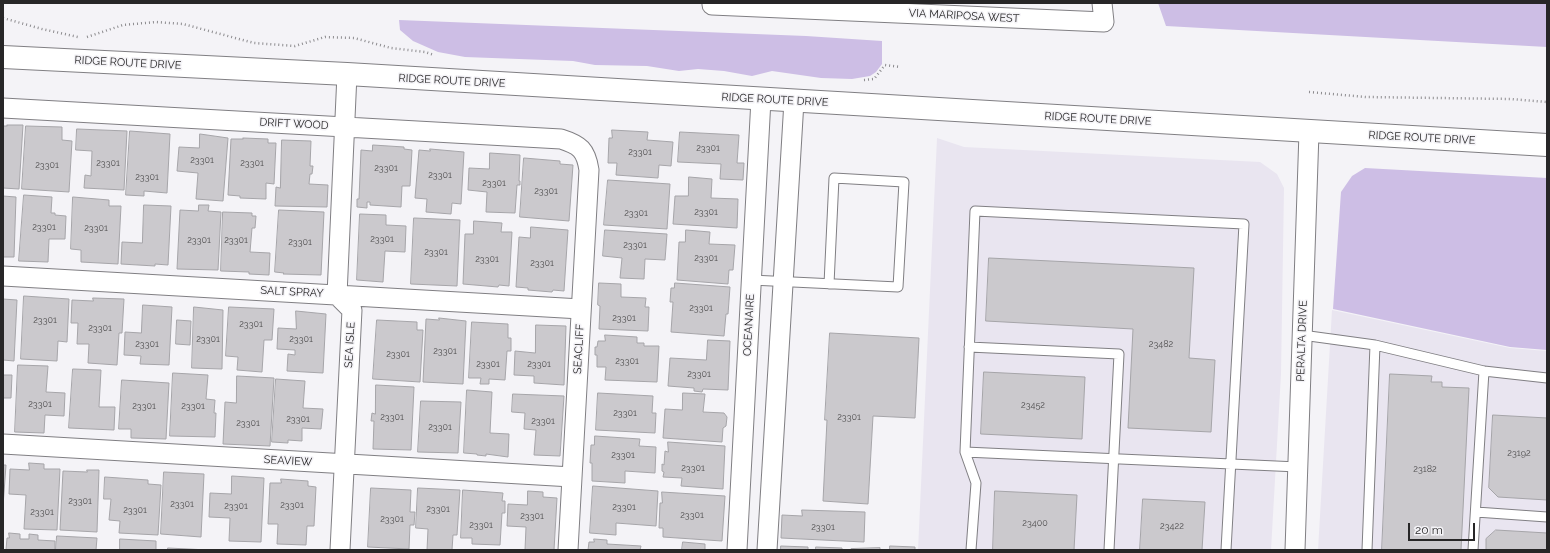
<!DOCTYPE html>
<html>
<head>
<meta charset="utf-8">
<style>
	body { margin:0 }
	#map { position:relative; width:1550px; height:553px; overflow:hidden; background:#f4f3f7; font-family:Raleway,sans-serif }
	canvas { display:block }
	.frame { position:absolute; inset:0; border:4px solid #272627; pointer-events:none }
	.scale { position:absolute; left:1408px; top:523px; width:67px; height:18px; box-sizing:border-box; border:2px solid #272627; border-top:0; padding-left:5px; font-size:12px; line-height:14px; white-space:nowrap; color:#272627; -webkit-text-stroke:3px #f4f3f7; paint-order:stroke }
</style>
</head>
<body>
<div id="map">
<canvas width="1550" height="553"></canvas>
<div class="frame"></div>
<div class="scale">20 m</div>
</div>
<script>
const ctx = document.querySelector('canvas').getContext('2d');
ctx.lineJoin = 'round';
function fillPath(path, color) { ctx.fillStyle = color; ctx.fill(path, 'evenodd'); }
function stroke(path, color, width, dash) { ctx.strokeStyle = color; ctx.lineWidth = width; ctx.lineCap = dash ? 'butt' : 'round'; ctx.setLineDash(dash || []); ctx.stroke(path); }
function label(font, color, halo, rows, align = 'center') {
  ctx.font = font + ' Raleway,sans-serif'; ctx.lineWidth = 3; ctx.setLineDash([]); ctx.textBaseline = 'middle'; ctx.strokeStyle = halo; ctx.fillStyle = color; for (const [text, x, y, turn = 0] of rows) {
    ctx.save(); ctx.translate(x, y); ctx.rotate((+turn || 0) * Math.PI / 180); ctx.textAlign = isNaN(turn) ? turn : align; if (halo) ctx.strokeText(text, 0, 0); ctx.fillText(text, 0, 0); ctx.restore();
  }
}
fillPath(new Path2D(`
	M937,138L964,147L1260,162L1277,174L1284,188L1281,374L1271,550H918Z
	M1332,310L1510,348L1547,351V550H1318Z`), '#e9e5f0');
fillPath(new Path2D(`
	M1158,3H1547V47L1166,26Z
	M399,20L806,36L882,41V64L876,72L870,76L852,79L821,78L772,71L752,76L724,71L698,69L679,71L647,66L595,65L573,61L465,57L438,52L413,41L400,30Z
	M1365,168L1547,178V350L1510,347L1333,309L1341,192L1352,176Z`), '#cdbee5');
const building = new Path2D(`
	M7,125H23L19,189L3,188V126H7Z
	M26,126L62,127V140L72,141L69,192L22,189Z
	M77,129L127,131L124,190L84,188L85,175L91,176L92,151L76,150Z
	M612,130L648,132L647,140L673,142L671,166L659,165L658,178L616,175L617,163H608L609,138H612Z
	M130,131L170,134L167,193L144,191V196L126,195Z
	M680,132L739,135L737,163H744L743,180L720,179L721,164L678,162Z
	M200,134L228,138L223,201L196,199L198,173L177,171L179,147L199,148Z
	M243,138L268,139V143H276L274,184L266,183V199L240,198V196L228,195L231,139H243Z
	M282,140L311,141L310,166H313L312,174H310L309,184L328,185L327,207L275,206L276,187L280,188Z
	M373,145L404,147V149L412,150L410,186H402L401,207L370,205V202H367V208L357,207V199H359L361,150L372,151Z
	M430,149L464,152L461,204L452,203L451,214L426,212L427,199L415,198L419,150L430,151Z
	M490,153L520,155L519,181H520V185H517L515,213L486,212L487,192L468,190L469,168L489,169Z
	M524,158L560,161V164L573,165L569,221L520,217Z
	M689,177L712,179L711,198L738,199L737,228L673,224L675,196H688Z
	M608,180L670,184L667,229L604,225Z
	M24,195L52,197L51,213H55V215L66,216L65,239H49L48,262L19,261Z
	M3,196L16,197L14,257H3Z
	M73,197L109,200V206H121L118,264L81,262V250L71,249Z
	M144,205L171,206L168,265L155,264V266L121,264L122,242L142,243Z
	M199,205H209L208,211L221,212L218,270L177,269L180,210L198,211Z
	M279,210L324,212L321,275L283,274L284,273L275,272Z
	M223,212L252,213V216H256L255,228H252L250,252L270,253L269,275L249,274V272L221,271Z
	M360,214L386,215V225L406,226L405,252L385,251L383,282L357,280Z
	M414,218L460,220L457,286L411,284Z
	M474,221L502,223L501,232H512L509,286L499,285L498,287L463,284L465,234H473Z
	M531,227L568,230L564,291L553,290L552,292L528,290V288L516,287L519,237L530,238Z
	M605,230L667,234L665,260L645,259L644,279L620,278L622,258L603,256Z
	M686,230L710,232L709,244L735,245L733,270H729L728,284L677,280L679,242H685Z
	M989,258L1194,268L1189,358L1215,360L1211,432L1128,428L1133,329L986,321Z
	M599,283L621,284V297L646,298L645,307H649L648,331L599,329L600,306L598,305Z
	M675,283L730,287L728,314H726L724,336L671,332L673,302H670L671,288H674Z
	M24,296L69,299L67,342L58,341L57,361L21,359Z
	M93,298L124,299L122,333H119L117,365L88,363L89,344H77L78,323H71L72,300L93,301Z
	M3,299L17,300L14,361L3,360Z
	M143,305L172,307L169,365L140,364L141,356L124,355L125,332L141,333Z
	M194,307L223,310L222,369L192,368Z
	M229,307L274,309L272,340H264L262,372L237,370L238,357L226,356Z
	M296,311L326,314L323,373L287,371L288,354L295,355V350L277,349L278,328L296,329Z
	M439,318L466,321L463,384L423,382L426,319L439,320Z
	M177,320L191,321L190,345L176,344Z
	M377,320L417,322V330H423L420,382L373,379Z
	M472,322L508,324V338H511V351H507L505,380L489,379V384H480L481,378H469Z
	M536,325L566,326L564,385L534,383V376L514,375L515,351L535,353Z
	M830,333L919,338L915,418L873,416L868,504L823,501L827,420H825Z
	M605,335L637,337V343H644V346H659L657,382L605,380L606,367H597V355H595V347H597L598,341H605Z
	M708,340L730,341L728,390L703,389L702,392L694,391V388L668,386L670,358L706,360Z
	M18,365L48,366L46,392L65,393L64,416L45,415L44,433L15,432Z
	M73,369L101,370L99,407H115L114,430L69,428Z
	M984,372L1085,377L1082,439L981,434Z
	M173,373L208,375L206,399L215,400L214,413H216L215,437L170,436Z
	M1390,374L1432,376L1431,382H1442V387L1469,388L1461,550H1382Z
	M3,375H12L11,398H3Z
	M237,376L274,378L270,446L223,444L225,402L236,403Z
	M276,379L305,381L303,408L323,409L321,429L302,428V441L288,440V443L272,442Z
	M122,380L169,383L166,439L131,438V429H119Z
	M376,385L414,387L411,450L373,449L374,421H371L372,413L375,414Z
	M467,390L492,392L490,433L509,434L508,457L486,454V456L477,455V454L464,453Z
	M598,393L653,396L652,413H656L655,433L596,430Z
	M683,393L705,394L703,412L724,413L727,417L726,426L723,428L722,442L663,438L665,409L682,410Z
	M513,394L564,396L560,456L534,455L536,430L524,429L525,413L512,412Z
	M421,401L461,402L458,453L418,452Z
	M1493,415L1547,418V500L1498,497L1489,488Z
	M595,436L640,439L639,446L656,447L655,473L625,471V483L592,481V463H590L591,445H594Z
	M668,442L725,446L723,489L681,486L682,478L663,477L664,472L662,471V464L664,465L665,451L668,452Z
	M29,463L44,464V469H60L57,530L24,529L26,495L9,494L10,469L29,470Z
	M3,465H6L3,506Z
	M87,470H99L97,532L60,530L63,471L87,472Z
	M164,472L204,474L201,537L161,534Z
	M232,476L264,478L261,542L229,541L230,518L209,517L210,493L231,494Z
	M105,477L148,480V484L161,485L158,535L119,533L120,521L109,520L111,499H104Z
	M281,479L308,481V486L316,487L314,526H307L306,545L277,544L278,524H268L270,483H281Z
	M593,486L658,491L656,526L616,523V535L590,533Z
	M371,488L411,490L410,512H415L414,525H410L409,549L368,547Z
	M418,488L460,490L457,535H453L452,550H427L428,529L416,528Z
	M463,490L503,493L502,501H505V513H502L500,545L472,544V538H461Z
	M528,491L543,492V497L557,498L554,550H525L526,527L507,526L508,504L527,505Z
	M995,491L1077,495L1074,550H993Z
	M662,492L725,496L722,541L663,537V528H659L660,503H662Z
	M1143,499L1205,502L1202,550H1140Z
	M802,510L865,512L864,542L781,538L782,515L802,516Z
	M1496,530L1547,533V550H1486V539Z
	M9,533L20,534V539H29V534L38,535V540L55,541V550H6L7,538H9Z
	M57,536L97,538L96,550H56Z
	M120,539L156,541V550H120Z
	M594,539L607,540V544L641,546L640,550H588L589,542H594Z
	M683,542L705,544V550H682Z
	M781,546L808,547V550H781Z
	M890,546L915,547V550H890Z
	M816,547L842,548V550H816Z
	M168,548L208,550H168Z
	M880,548V550H851V549Z`);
fillPath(building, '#cbc9cd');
stroke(building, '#a6a5a9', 1);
const service = new Path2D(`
	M751,280L898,287L904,182L834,178L829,284
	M1302,335L1375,345L1484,371L1547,378
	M969,347L1119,354L1109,550
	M965,452L976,483L971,550
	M1476,512L1547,517
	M1226,550L1244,224L975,211L965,452L1298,467
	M1367,550L1375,345
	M1473,550L1484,371`);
const minor = new Path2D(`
	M712,3V5L1104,22L1102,3
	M3,108L561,139C580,145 586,150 589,170L568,550
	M3,276L581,309
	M3,444L572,477
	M340,550L352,310L337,295L347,74
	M737,550L761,99
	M767,550L794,101
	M1295,550L1309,132`);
const secondary = new Path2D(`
	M3,57L347,74L1547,145`);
stroke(service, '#807f83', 11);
stroke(minor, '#807f83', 21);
stroke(secondary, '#807f83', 24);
stroke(new Path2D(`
	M3,18L42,29L78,37
	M87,37L123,25L156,22L183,24L254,43L295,46L325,37L354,38L391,48L425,52L434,55
	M864,80L874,79L885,65L900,67
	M1309,92L1366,97L1511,99L1547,102`), '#8c8b8e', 2.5, [1, 3]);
stroke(service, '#fff', 9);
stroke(minor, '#fff', 19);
stroke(secondary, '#fff', 22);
label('9px', '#504f50', null, [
	["23301",708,148],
	["23301",640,152],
	["23301",202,160],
	["23301",108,163],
	["23301",252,163],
	["23301",47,165],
	["23301",386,168],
	["23301",440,175],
	["23301",147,177],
	["23301",494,183],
	["23301",546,191],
	["23301",706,212],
	["23301",636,213],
	["23301",44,227],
	["23301",96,228],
	["23301",382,239],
	["23301",199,240],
	["23301",236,240],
	["23301",300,242],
	["23301",635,245],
	["23301",436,252],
	["23301",706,258],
	["23301",487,259],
	["23301",542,263],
	["23301",701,308],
	["23301",624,318],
	["23301",45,320],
	["23301",251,324],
	["23301",100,328],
	["23301",208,339],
	["23301",301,339],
	["23301",147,344],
	["23482",1161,344],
	["23301",445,351],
	["23301",398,354],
	["23301",627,361],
	["23301",488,364],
	["23301",539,364],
	["23301",699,374],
	["23301",40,404],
	["23452",1033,405],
	["23301",144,406],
	["23301",193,406],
	["23301",625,413],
	["23301",392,417],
	["23301",849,417],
	["23301",298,419],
	["23301",543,421],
	["23301",248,423],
	["23301",440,427],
	["23192",1519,453],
	["23301",623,455],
	["23301",693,468],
	["23182",1425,469],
	["23301",80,501],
	["23301",182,504],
	["23301",292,505],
	["23301",236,506],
	["23301",624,507],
	["23301",438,509],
	["23301",135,510],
	["23301",42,512],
	["23301",692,515],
	["23301",532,516],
	["23301",392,519],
	["23400",1035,523],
	["23301",481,525],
	["23422",1172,526],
	["23301",823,527]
]);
label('11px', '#272627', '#f4f3f7', [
	["VIA MARIPOSA WEST",964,16,3],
	["RIDGE ROUTE DRIVE",128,63,3],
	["RIDGE ROUTE DRIVE",452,81,3],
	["RIDGE ROUTE DRIVE",775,100,3],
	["RIDGE ROUTE DRIVE",1098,119,3],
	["DRIFT WOOD",294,124,3],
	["RIDGE ROUTE DRIVE",1422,138,3],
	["SALT SPRAY",292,292,3],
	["OCEANAIRE",749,325,-87],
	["PERALTA DRIVE",1302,341,-88],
	["SEA ISLE",350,345,-87],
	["SEACLIFF",579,349,-87],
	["SEAVIEW",288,461,3]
]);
</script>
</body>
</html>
